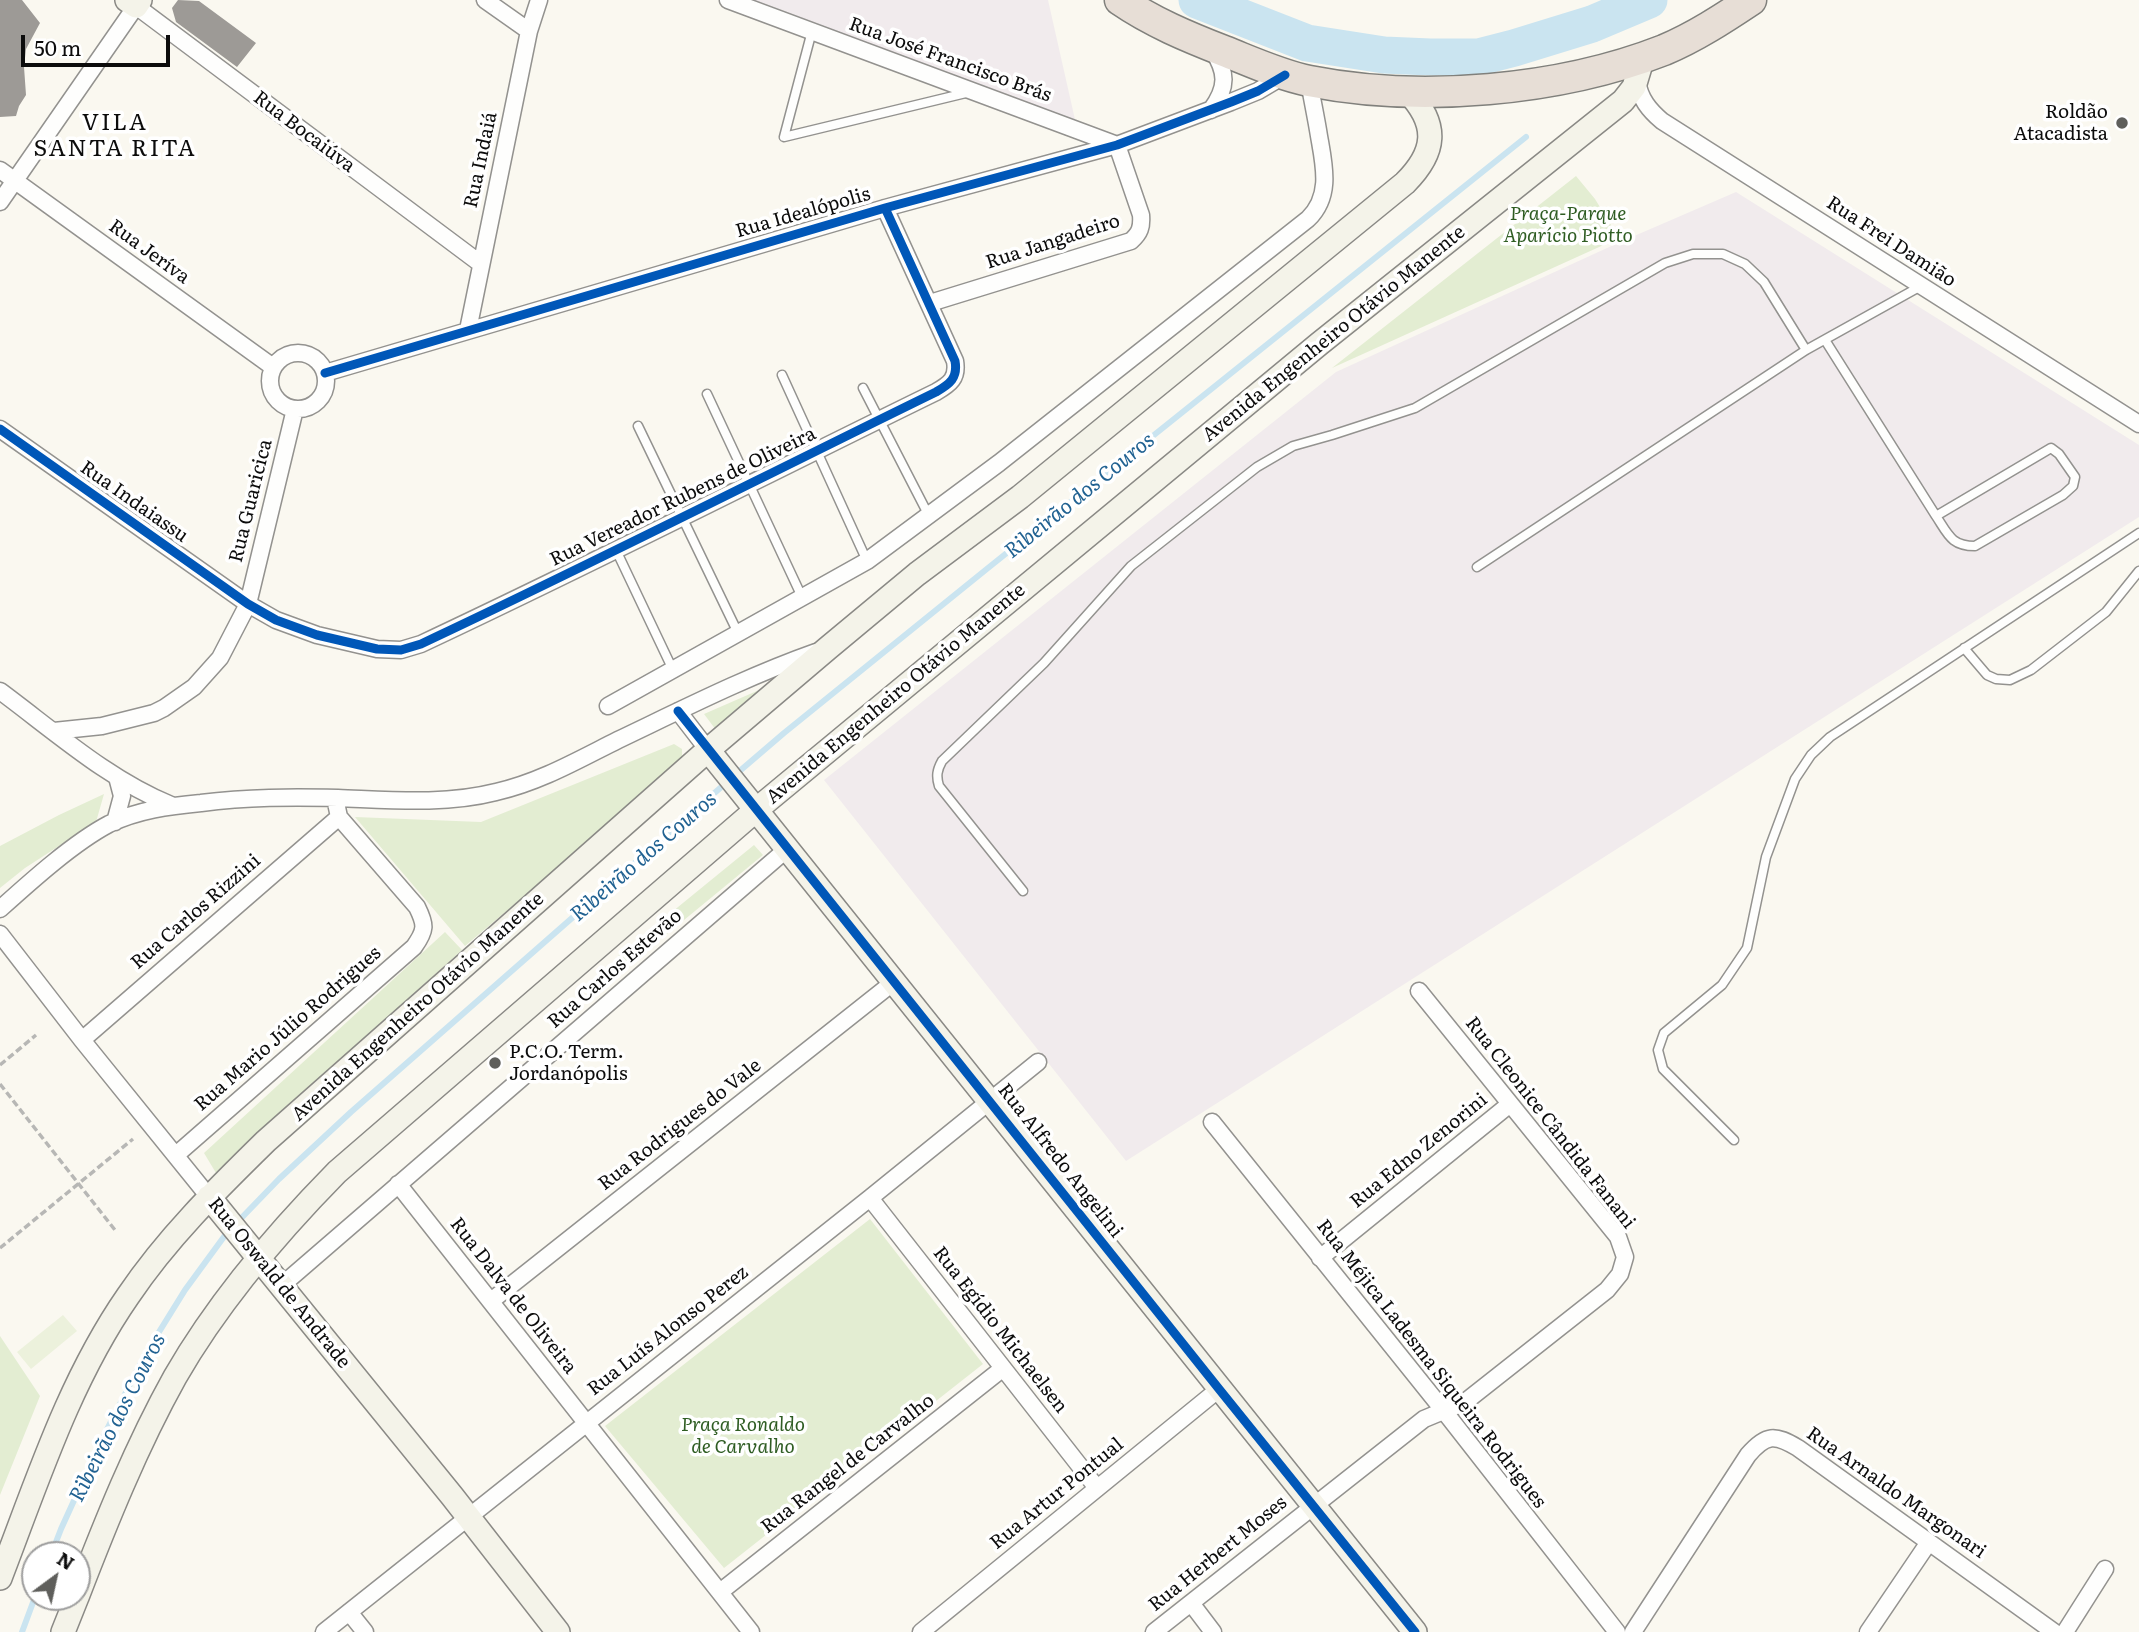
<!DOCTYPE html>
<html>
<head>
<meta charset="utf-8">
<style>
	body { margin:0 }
	#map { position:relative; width:2139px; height:1632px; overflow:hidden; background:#faf8f0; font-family:Literata,serif }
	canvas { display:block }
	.north { position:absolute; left:21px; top:1541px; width:70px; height:70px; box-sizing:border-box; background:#fff; border:2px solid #9e9e9e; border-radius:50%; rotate:33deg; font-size:19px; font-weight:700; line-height:28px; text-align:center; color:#0c0c0c }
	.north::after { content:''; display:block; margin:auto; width:24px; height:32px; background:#5f5f5c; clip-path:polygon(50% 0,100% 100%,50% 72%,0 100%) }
	.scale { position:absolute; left:21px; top:35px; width:149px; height:32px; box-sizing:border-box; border:4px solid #0c0c0c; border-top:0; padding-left:9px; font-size:21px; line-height:24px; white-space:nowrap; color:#0c0c0c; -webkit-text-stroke:5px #fff; paint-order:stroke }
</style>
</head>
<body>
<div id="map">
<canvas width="2139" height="1632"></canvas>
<div class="north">N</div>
<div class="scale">50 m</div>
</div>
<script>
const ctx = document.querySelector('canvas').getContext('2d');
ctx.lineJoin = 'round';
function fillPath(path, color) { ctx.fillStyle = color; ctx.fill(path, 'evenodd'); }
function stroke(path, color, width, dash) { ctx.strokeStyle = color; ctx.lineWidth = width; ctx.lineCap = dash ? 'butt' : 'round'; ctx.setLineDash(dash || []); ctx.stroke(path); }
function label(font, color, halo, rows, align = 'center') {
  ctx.font = font + ' Literata,serif'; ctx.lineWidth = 7; ctx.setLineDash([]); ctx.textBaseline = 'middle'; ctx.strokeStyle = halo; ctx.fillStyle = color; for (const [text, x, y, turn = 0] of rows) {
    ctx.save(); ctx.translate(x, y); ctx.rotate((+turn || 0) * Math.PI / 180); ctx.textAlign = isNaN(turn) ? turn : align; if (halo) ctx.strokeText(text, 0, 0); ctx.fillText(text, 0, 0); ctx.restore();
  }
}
fillPath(new Path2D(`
	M745,0H1048L1076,124Z
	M1736,192L2139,445V517L1126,1161L824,780L1336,372L1618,243Z`), '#f1ebed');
fillPath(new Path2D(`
	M1576,176L1595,199L1619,238L1332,368Z
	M766,687L716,730L704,714Z
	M674,744L682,749V763L465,946L355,817L481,822Z
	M104,794L96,822L25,868L0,888V846L59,815Z
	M754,845L763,855L627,967L618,956Z
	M445,932L462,950L216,1173L204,1153Z
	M870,1219L983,1364L724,1568L605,1426Z
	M0,1336L40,1396L0,1495Z`), '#e3edd2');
fillPath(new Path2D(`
	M63,1315L77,1331L31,1369L17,1352Z`), '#ecf1dc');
stroke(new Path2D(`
	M735,775L784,733L988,568L1526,137
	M51,1555L61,1529L102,1439L146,1353L185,1290L226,1234L279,1179L351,1112L727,782
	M22,1632L35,1597`), '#cae4f0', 6);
stroke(new Path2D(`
	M1197,0L1307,43L1384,55L1430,57H1479L1514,48L1592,24L1649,0`), '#cae4f0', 37);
fillPath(new Path2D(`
	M0,0H22L40,23L26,49L24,67L26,95L19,106L16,116L0,117Z
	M178,0L199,1L256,43L237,67L176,22L172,8Z`), '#9d9a96');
const lane = new Path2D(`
	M812,31L784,137L970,92
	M1825,340L1936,516C1948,534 1951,546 1975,546L2063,495L2073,486L2075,477L2059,454L2051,448L1936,516
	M782,375L867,561
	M863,388L929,516
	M707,394L802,597
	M638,426L738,633
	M616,550L673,670
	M1477,567L1806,350L1921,286
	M1964,648L1987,675L1996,679L2010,680L2031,670L2106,612L2139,571
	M1023,891L939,786C936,776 937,770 942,761L1044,663L1131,566L1257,467L1293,446L1332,435L1415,408L1665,263L1693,254H1723L1745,264L1764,282L1806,350
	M1734,1140L1663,1069L1658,1050L1664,1033L1722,985L1747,948L1766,857L1795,779L1811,755L1830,737L2139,533`);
const street = new Path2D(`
	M485,0L529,31
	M728,0L1117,145L1141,215C1142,227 1140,233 1131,241L930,303
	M1637,81C1640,99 1649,110 1662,121L2139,424
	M1211,110C1228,87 1227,72 1212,49
	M0,170L273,367
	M0,202L136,6L481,264
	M468,330L529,31L539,0
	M270 381a28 28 0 1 1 56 0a28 28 0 1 1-56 0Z
	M325,373L885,208L1117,145L1231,102L1258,91L1285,75
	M0,429L248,604L276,620L317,635L377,649L401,650L421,644C594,563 764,476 936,392C950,384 958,378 955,361L885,208
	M0,691C54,731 109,780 171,805
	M608,706L867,561L999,463L1308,219C1332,196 1324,165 1319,136C1316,117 1312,99 1309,81
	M678,711L708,750
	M54,731L102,726L154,713L164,708L194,687L220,658L248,604L295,409
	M115,822L122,796L117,777
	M0,909C30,882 73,843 109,824C138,810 169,806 201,803C248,797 291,797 338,798C391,800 445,805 496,792C540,782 578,760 618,740C683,709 748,676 816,652
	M0,934L82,1040L209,1197
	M82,1040L339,817
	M1212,1122L1444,1411L1617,1632
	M176,1155L414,947C426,930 426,925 417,907L339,817L335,798
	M398,1184L751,1632
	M870,1198L1097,1488
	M1320,1258L1510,1104
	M281,1286L787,849
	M491,1301L895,981
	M720,1592L1002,1369
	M1191,1603L1213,1632
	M349,1612L365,1632
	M324,1632L870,1198L1038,1062
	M921,1632L1219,1389
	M1154,1632L1424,1419L1465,1402L1607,1290L1620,1274L1625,1257L1618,1237L1419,991
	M1633,1632L1748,1455C1766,1434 1775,1434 1798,1448L2054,1632
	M1868,1632L1929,1542
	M2065,1632L2105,1569`);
const secondary = new Path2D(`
	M127,0L136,6L140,0
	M708,750L1415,1632
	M209,1197L452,1496L558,1632
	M0,1578C37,1482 69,1381 128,1296C167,1238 216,1190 266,1141L708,750L828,648L917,574L1020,497L1405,183C1436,152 1439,125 1408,92
	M77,1597C106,1522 136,1447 175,1377C218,1302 276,1234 337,1172L756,810L1319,344L1623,101L1634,87L1643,57
	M63,1632L77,1597`);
const highway = new Path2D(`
	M1120,0C1152,22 1188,37 1224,51C1252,62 1280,75 1309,81C1420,103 1559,91 1664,50C1695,37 1724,18 1751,0`);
stroke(lane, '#93928f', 11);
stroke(street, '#93928f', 19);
stroke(secondary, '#8a8985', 26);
stroke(highway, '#80807c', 33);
stroke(new Path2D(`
	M0,1065L36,1035
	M0,1084L115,1230
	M0,1248L133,1139`), '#b7b7b5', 3.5, [7, 3.5]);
stroke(lane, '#fefefd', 8);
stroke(street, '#fefefd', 16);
stroke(secondary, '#f4f3e9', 23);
stroke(highway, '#e7ded6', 30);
stroke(new Path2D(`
	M325,373L885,208L1117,145L1231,102L1258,91L1285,75
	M0,429L248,604L276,620L317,635L377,649L401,650L421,644C594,563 764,476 936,392C950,384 958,378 955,361L885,208
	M678,711L1219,1389L1415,1632`), '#0057b8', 9);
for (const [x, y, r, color] of [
	[2122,123,7,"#5f5f5c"],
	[495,1063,7,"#5f5f5c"]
]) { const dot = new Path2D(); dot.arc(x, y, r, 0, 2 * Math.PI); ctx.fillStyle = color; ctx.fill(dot); stroke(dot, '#fff', 2.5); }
label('19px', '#0c0c0c', '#fff', [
	["Rua José Francisco Brás",950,60,20],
	["Rua Bocaiúva",304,132,37],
	["Rua Indaiá",481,160,-78],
	["Rua Idealópolis",803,213,-16],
	["Rua Jangadeiro",1053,242,-18],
	["Rua Frei Damião",1891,242,33],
	["Rua Jeríva",149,252,36],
	["Avenida Engenheiro Otávio Manente",1334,334,-39],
	["Rua Vereador Rubens de Oliveira",683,497,-26],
	["Rua Guaricica",251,501,-76],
	["Rua Indaiassu",134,502,35],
	["Avenida Engenheiro Otávio Manente",896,694,-40],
	["Rua Carlos Rizzini",196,912,-41],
	["Rua Carlos Estevão",615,969,-41],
	["Avenida Engenheiro Otávio Manente",418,1007,-42],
	["Rua Mario Júlio Rodrigues",288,1029,-41],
	["Rua Cleonice Cândida Fanani",1550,1123,52],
	["Rua Rodrigues do Vale",680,1125,-38],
	["Rua Edno Zenorini",1419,1151,-39],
	["Rua Alfredo Angelini",1060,1161,52],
	["Rua Oswald de Andrade",279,1283,51],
	["Rua Dalva de Oliveira",513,1296,52],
	["Rua Egídio Michaelsen",1000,1330,52],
	["Rua Luís Alonso Perez",668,1331,-38],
	["Rua Méjica Ladesma Siqueira Rodrigues",1431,1364,52],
	["Rua Rangel de Carvalho",848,1464,-38],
	["Rua Arnaldo Margonari",1896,1493,35],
	["Rua Artur Pontual",1057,1494,-39],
	["Rua Herbert Moses",1218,1554,-39]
]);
label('19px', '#0c0c0c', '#fff', [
	["Roldão",2108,112],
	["Atacadista",2108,134],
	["P.C.O. Term.",509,1052,"left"],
	["Jordanópolis",509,1074,"left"]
], 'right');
label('italic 19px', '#2f5d23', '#fff', [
	["Praça-Parque",1568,214],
	["Aparício Piotto",1568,236],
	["Praça Ronaldo",743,1425],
	["de Carvalho",743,1447]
]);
label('italic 21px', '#216292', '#fff', [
	["Ribeirão dos Couros",1080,496,-39],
	["Ribeirão dos Couros",644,857,-41],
	["Ribeirão dos Couros",118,1418,-63]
]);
ctx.letterSpacing = '2px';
label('23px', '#0c0c0c', '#fff', [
	["VILA",115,123],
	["SANTA RITA",115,149]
]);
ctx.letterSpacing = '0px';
</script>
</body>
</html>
